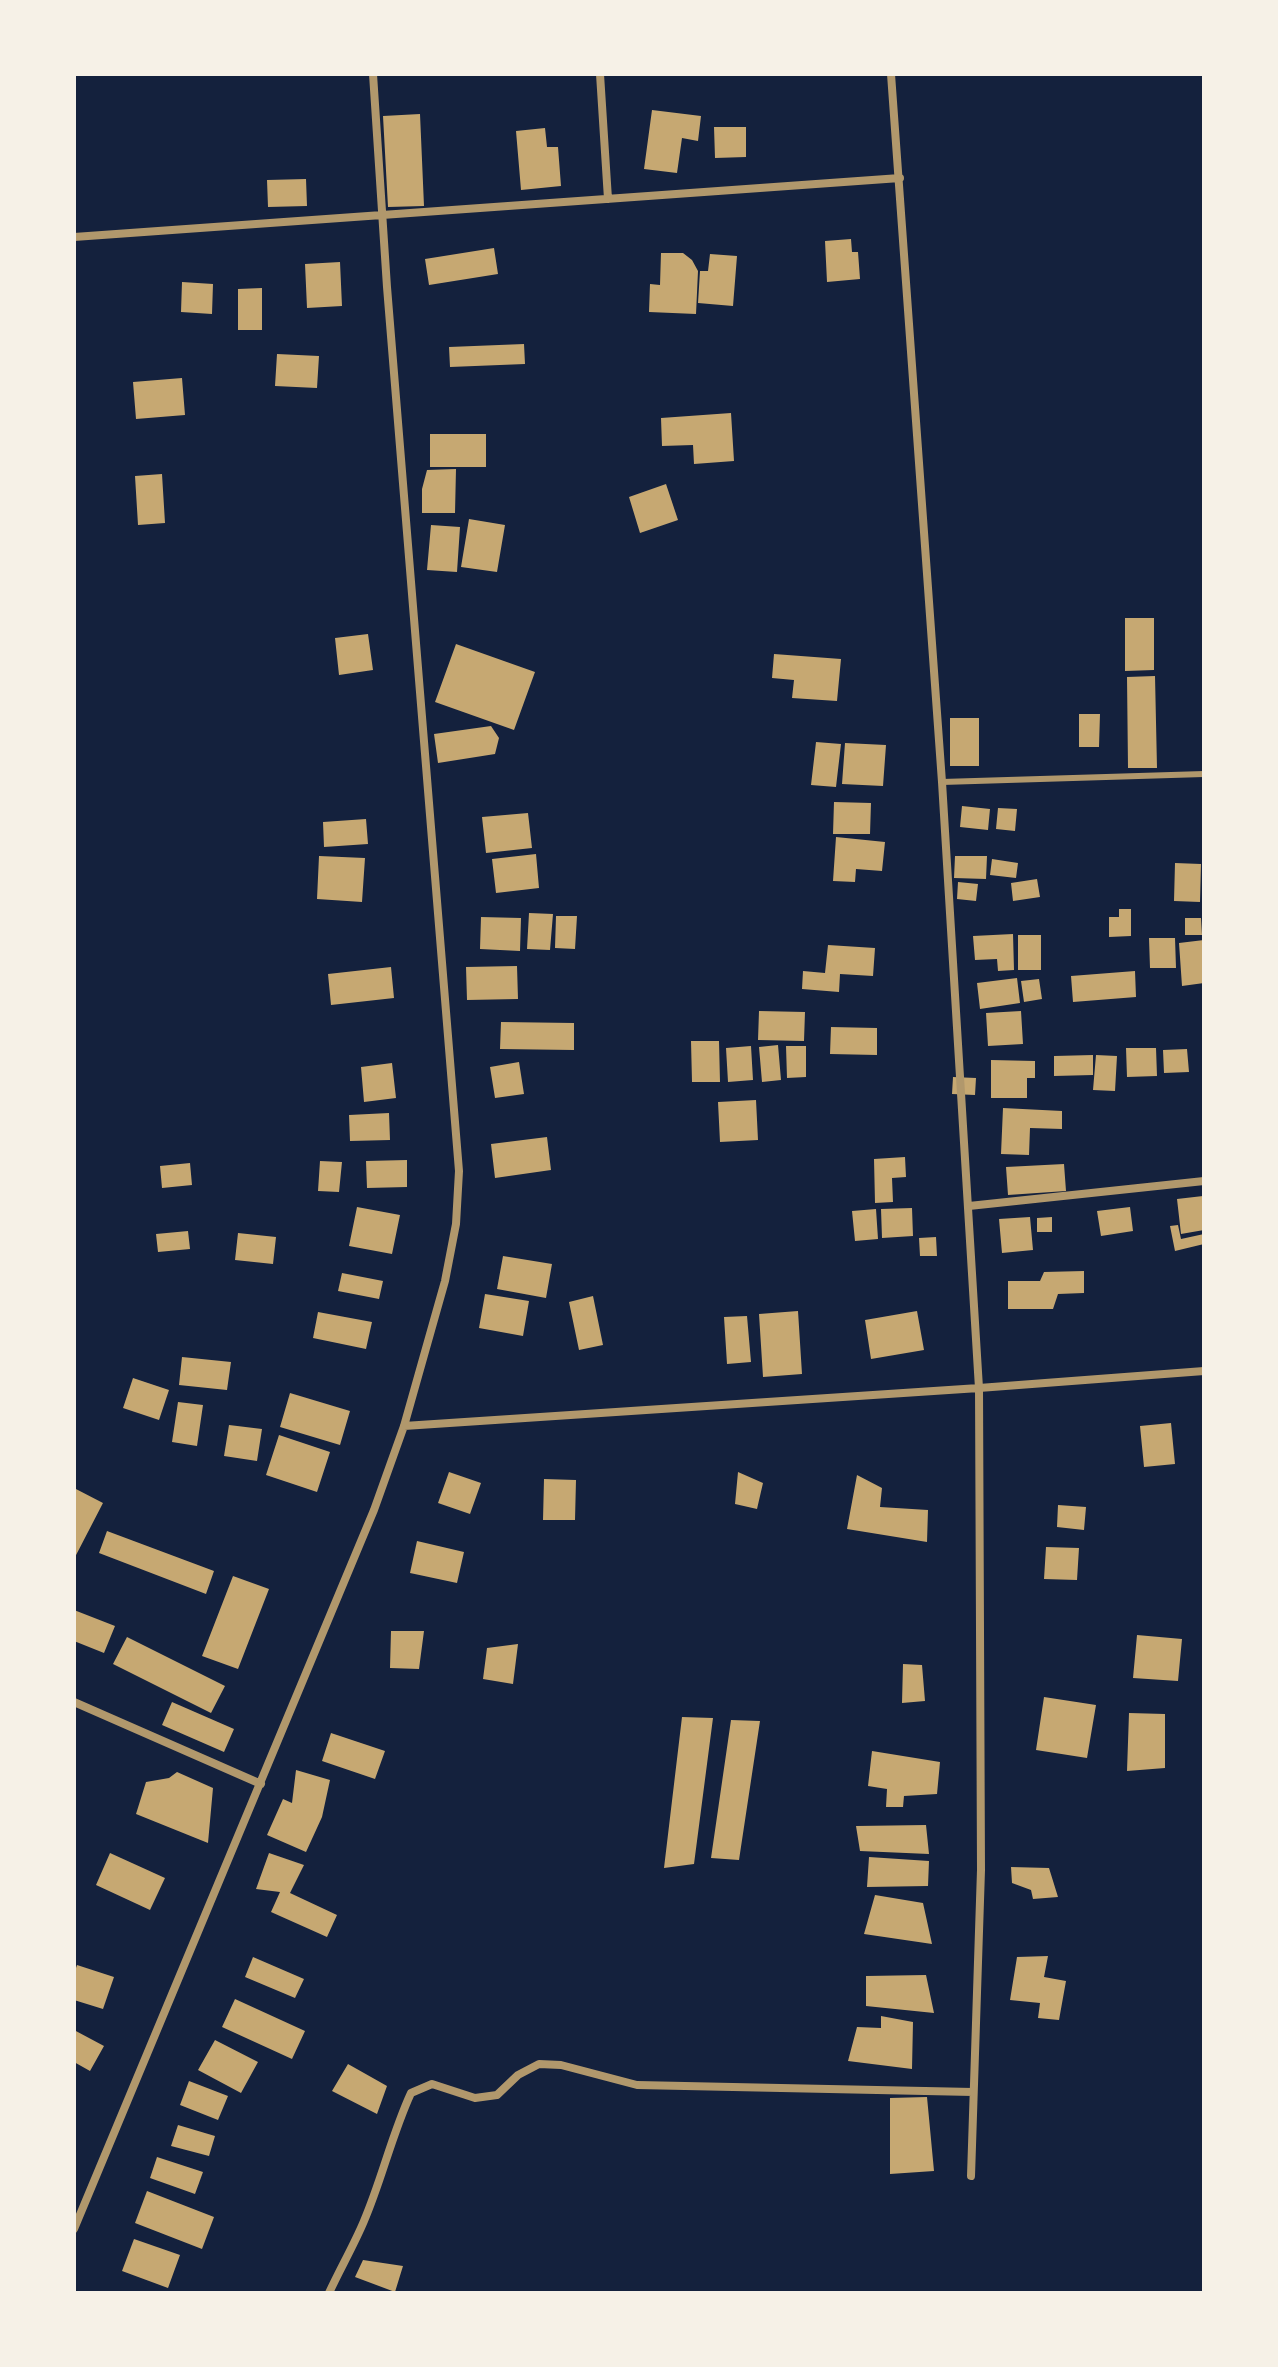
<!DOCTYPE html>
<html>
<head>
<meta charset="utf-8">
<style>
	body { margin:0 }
	#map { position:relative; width:1278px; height:2367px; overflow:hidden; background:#14213d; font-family:Inter,sans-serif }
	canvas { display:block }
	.frame { position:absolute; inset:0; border:76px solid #f6f1e7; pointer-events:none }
</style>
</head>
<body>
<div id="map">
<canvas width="1278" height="2367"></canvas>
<div class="frame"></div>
</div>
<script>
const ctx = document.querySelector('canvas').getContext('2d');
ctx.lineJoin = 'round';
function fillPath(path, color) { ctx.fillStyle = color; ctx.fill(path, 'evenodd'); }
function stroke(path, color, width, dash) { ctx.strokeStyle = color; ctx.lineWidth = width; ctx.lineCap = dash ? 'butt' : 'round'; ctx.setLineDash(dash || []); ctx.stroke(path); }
fillPath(new Path2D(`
	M652,110L701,116L698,141L682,138L677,173L644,169Z
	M420,114L424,206L388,207L383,116Z
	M714,127H746V157L715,158Z
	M545,128L547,147H558L561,186L521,190L516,131Z
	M306,179L307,206L268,207L267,180Z
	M851,239L852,252H858L860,279L827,282L825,241Z
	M494,248L498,274L429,285L425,259Z
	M661,253H683L692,260L698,271L696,314L649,312L650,284L660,285Z
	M710,254L737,256L733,306L698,303L700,271H708Z
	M340,262L342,306L307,308L305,264Z
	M182,282L213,284L212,314L181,312Z
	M262,288V330H238V289Z
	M524,344L525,364L450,367L449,347Z
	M277,354L319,356L317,388L275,386Z
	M182,378L185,415L136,419L133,382Z
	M731,413L734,461L694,464L693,445L662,446L661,418Z
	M430,434H486V467H430Z
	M456,469L455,513H422V489L427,470Z
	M162,474L165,523L138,525L135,476Z
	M666,484L678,520L640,533L629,497Z
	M469,519L505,525L497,572L461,567Z
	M431,525L460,527L457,572L427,570Z
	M1125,618H1154V670L1125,671Z
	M368,634L373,670L339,675L335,638Z
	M456,644L535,672L514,730L435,702Z
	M774,654L841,659L837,701L792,698L794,680L772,678Z
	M1155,676L1157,768H1128L1127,677Z
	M1079,714H1100L1099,747H1079Z
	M950,718H979V766H950Z
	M491,726L499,738L495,754L438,763L434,734Z
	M816,742L841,744L836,787L811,785Z
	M845,743L886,745L883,786L842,784Z
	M834,802L871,803L870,834H833Z
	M962,806L990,809L988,830L960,827Z
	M998,808L1017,809L1015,831L996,829Z
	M528,813L532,848L486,853L482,817Z
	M366,819L368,844L324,847L323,822Z
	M836,837L885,842L882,871L856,869L855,882L833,881Z
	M536,854L539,888L496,893L492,859Z
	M319,856L365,858L362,902L317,899Z
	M955,856H987L986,879L954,878Z
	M992,859L1018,863L1016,878L990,875Z
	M1175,863L1201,864L1200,902L1174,901Z
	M1037,879L1040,897L1013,901L1011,883Z
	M958,882L978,884L976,901L957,899Z
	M1119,909H1131V936L1109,937V917H1119Z
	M529,913L553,914L550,950L527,949Z
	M556,916H577L575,949L555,948Z
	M481,917L521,918L520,951L480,949Z
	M1185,918H1201L1202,935H1185Z
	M1013,934L1014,970L998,971L997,959L975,960L973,936Z
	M1018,935H1041V970H1018Z
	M1149,938H1175L1176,968H1150Z
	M1204,940V983L1182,986L1179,943Z
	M828,945L875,948L873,976L840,974L839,992L802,989L803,971L825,973Z
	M517,966L518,999L467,1000L466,967Z
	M391,967L394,998L331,1005L328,974Z
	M1135,971L1136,997L1073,1002L1071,976Z
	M1017,978L1020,1003L980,1009L977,983Z
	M1039,979L1042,999L1024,1002L1021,981Z
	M759,1011L805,1012L804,1041L758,1040Z
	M1021,1011L1023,1044L988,1046L986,1013Z
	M501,1022L574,1023V1050L500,1049Z
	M831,1027L877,1028V1055L830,1054Z
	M691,1041H719L720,1082H692Z
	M778,1045L781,1080L762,1082L759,1047Z
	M751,1046L753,1080L728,1082L726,1048Z
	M786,1046H806V1077L787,1078Z
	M1126,1048H1156L1157,1076L1127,1077Z
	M1187,1049L1189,1072L1164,1073L1163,1050Z
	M1093,1055V1075L1054,1076V1056Z
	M1096,1055L1117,1056L1115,1091L1093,1090Z
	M991,1060L1035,1061V1078H1027V1098H991Z
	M519,1062L524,1094L495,1098L490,1067Z
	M392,1063L396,1098L364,1102L361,1067Z
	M953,1077L976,1078L975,1095L952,1094Z
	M756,1100L758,1140L720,1142L718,1102Z
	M1003,1108L1062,1111V1129L1030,1128L1029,1155L1001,1154Z
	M389,1113L390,1140L350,1141L349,1115Z
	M547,1137L551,1170L495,1178L491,1144Z
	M905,1157L906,1177L892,1178L893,1202L875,1203L874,1159Z
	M407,1160V1187L367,1188L366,1161Z
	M320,1161L342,1162L339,1192L318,1191Z
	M190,1163L192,1185L162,1188L160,1166Z
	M1064,1164L1066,1191L1008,1195L1006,1167Z
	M1203,1196L1204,1230L1181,1234L1177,1199Z
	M357,1207L400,1215L392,1254L349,1246Z
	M1130,1207L1133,1231L1101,1236L1097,1211Z
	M912,1208L913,1236L882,1238L881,1209Z
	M876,1209L878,1239L855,1241L852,1211Z
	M1030,1217L1033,1250L1002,1253L999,1219Z
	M1052,1217V1232H1037V1218Z
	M1178,1225L1181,1239L1204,1234V1244L1175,1251L1170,1226Z
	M188,1231L190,1249L158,1252L156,1234Z
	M238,1233L276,1237L273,1264L235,1260Z
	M936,1237L937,1256H920L919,1238Z
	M503,1256L552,1264L546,1298L497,1289Z
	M1084,1271V1293L1058,1294L1053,1309H1008V1281H1040L1044,1272Z
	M342,1273L383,1281L379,1299L338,1291Z
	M485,1294L529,1301L523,1336L479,1328Z
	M593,1296L603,1345L579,1350L569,1302Z
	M798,1311L802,1374L763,1377L759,1314Z
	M917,1311L924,1350L871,1359L865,1320Z
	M318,1312L372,1322L366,1349L313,1338Z
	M747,1316L751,1362L727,1364L724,1317Z
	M182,1357L231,1362L227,1390L179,1385Z
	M133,1378L169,1390L159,1420L123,1408Z
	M290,1393L350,1411L340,1445L280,1427Z
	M178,1402L203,1405L197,1446L172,1442Z
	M1171,1423L1175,1464L1144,1467L1140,1426Z
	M229,1425L262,1429L257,1461L224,1456Z
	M279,1435L330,1452L317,1492L266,1475Z
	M449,1472L481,1483L470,1514L438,1503Z
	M738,1472L763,1483L757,1509L735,1504Z
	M857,1475L882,1488L880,1507L928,1510L927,1542L847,1529Z
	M544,1479L576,1480L575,1520H543Z
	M74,1488L103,1503L74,1559Z
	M1058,1505L1086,1507L1084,1530L1057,1527Z
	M107,1531L214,1571L206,1594L99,1553Z
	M417,1541L464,1552L457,1583L410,1573Z
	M1046,1547L1079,1548L1077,1580L1044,1579Z
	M233,1576L269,1589L238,1669L202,1656Z
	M74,1610L115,1626L104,1653L74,1641Z
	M391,1631H424L419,1669L390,1668Z
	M1137,1635L1182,1639L1178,1681L1133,1678Z
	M127,1637L225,1686L211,1713L113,1664Z
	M518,1644L513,1684L483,1679L487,1648Z
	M903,1664L922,1665L925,1701L902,1703Z
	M1044,1697L1096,1705L1087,1758L1036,1750Z
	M172,1702L234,1729L224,1752L162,1725Z
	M1129,1713L1165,1714V1768L1127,1771Z
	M682,1717L713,1718L694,1864L664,1868Z
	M731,1720L760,1721L739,1860L711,1858Z
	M331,1733L385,1751L375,1779L322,1761Z
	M872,1751L940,1762L937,1794L904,1796L903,1807H886L887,1789L868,1786Z
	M296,1770L330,1780L322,1817L306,1852L267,1835L283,1799L292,1803Z
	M177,1772L213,1788L208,1843L136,1814L146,1782L169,1778Z
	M926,1825L929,1854L860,1851L856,1826Z
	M110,1853L165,1878L150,1910L96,1885Z
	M269,1853L304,1865L290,1893L337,1915L327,1937L271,1912L280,1892L256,1889Z
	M869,1857L929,1861L928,1886L867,1887Z
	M1011,1867L1049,1868L1058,1897L1033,1899L1031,1890L1012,1883Z
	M875,1895L923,1903L932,1944L864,1934Z
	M1048,1956L1044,1977L1066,1981L1059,2020L1038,2018L1040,2003L1010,2000L1017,1957Z
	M253,1957L304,1979L295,1998L245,1977Z
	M77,1965L114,1977L103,2009L74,2000V1974Z
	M926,1975L934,2013L866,2006V1976Z
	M235,1999L305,2031L292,2059L222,2027Z
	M881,2016L913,2022L912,2069L848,2061L857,2027L881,2028Z
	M74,2030L104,2046L90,2071L74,2062Z
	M215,2040L258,2062L241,2093L198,2070Z
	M348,2064L387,2086L377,2114L332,2091Z
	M189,2081L228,2096L218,2120L180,2105Z
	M927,2097L934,2171L890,2174V2098Z
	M178,2125L215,2136L209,2156L171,2146Z
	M157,2157L203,2172L195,2194L150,2178Z
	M147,2191L214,2217L202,2249L135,2223Z
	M134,2239L180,2255L168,2288L122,2271Z
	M363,2260L403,2266L395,2292L355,2277Z`), '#c6a872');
stroke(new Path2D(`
	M942,782L1204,774`), '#b1986c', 6);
stroke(new Path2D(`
	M600,74L608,199
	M891,74L942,782L979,1388L981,1870L971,2176
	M74,237L900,178
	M969,1206L1204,1181
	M404,1426L979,1388L1204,1371
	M74,1702L261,1784
	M74,2229L374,1510L404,1426L445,1281L456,1224L459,1171L387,287L373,74
	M329,2293C340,2269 354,2245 364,2221C382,2179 392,2134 411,2093L432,2084L475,2098L497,2095L518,2075L539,2064L561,2065L637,2085L973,2092`), '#b1986c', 8);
</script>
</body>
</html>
